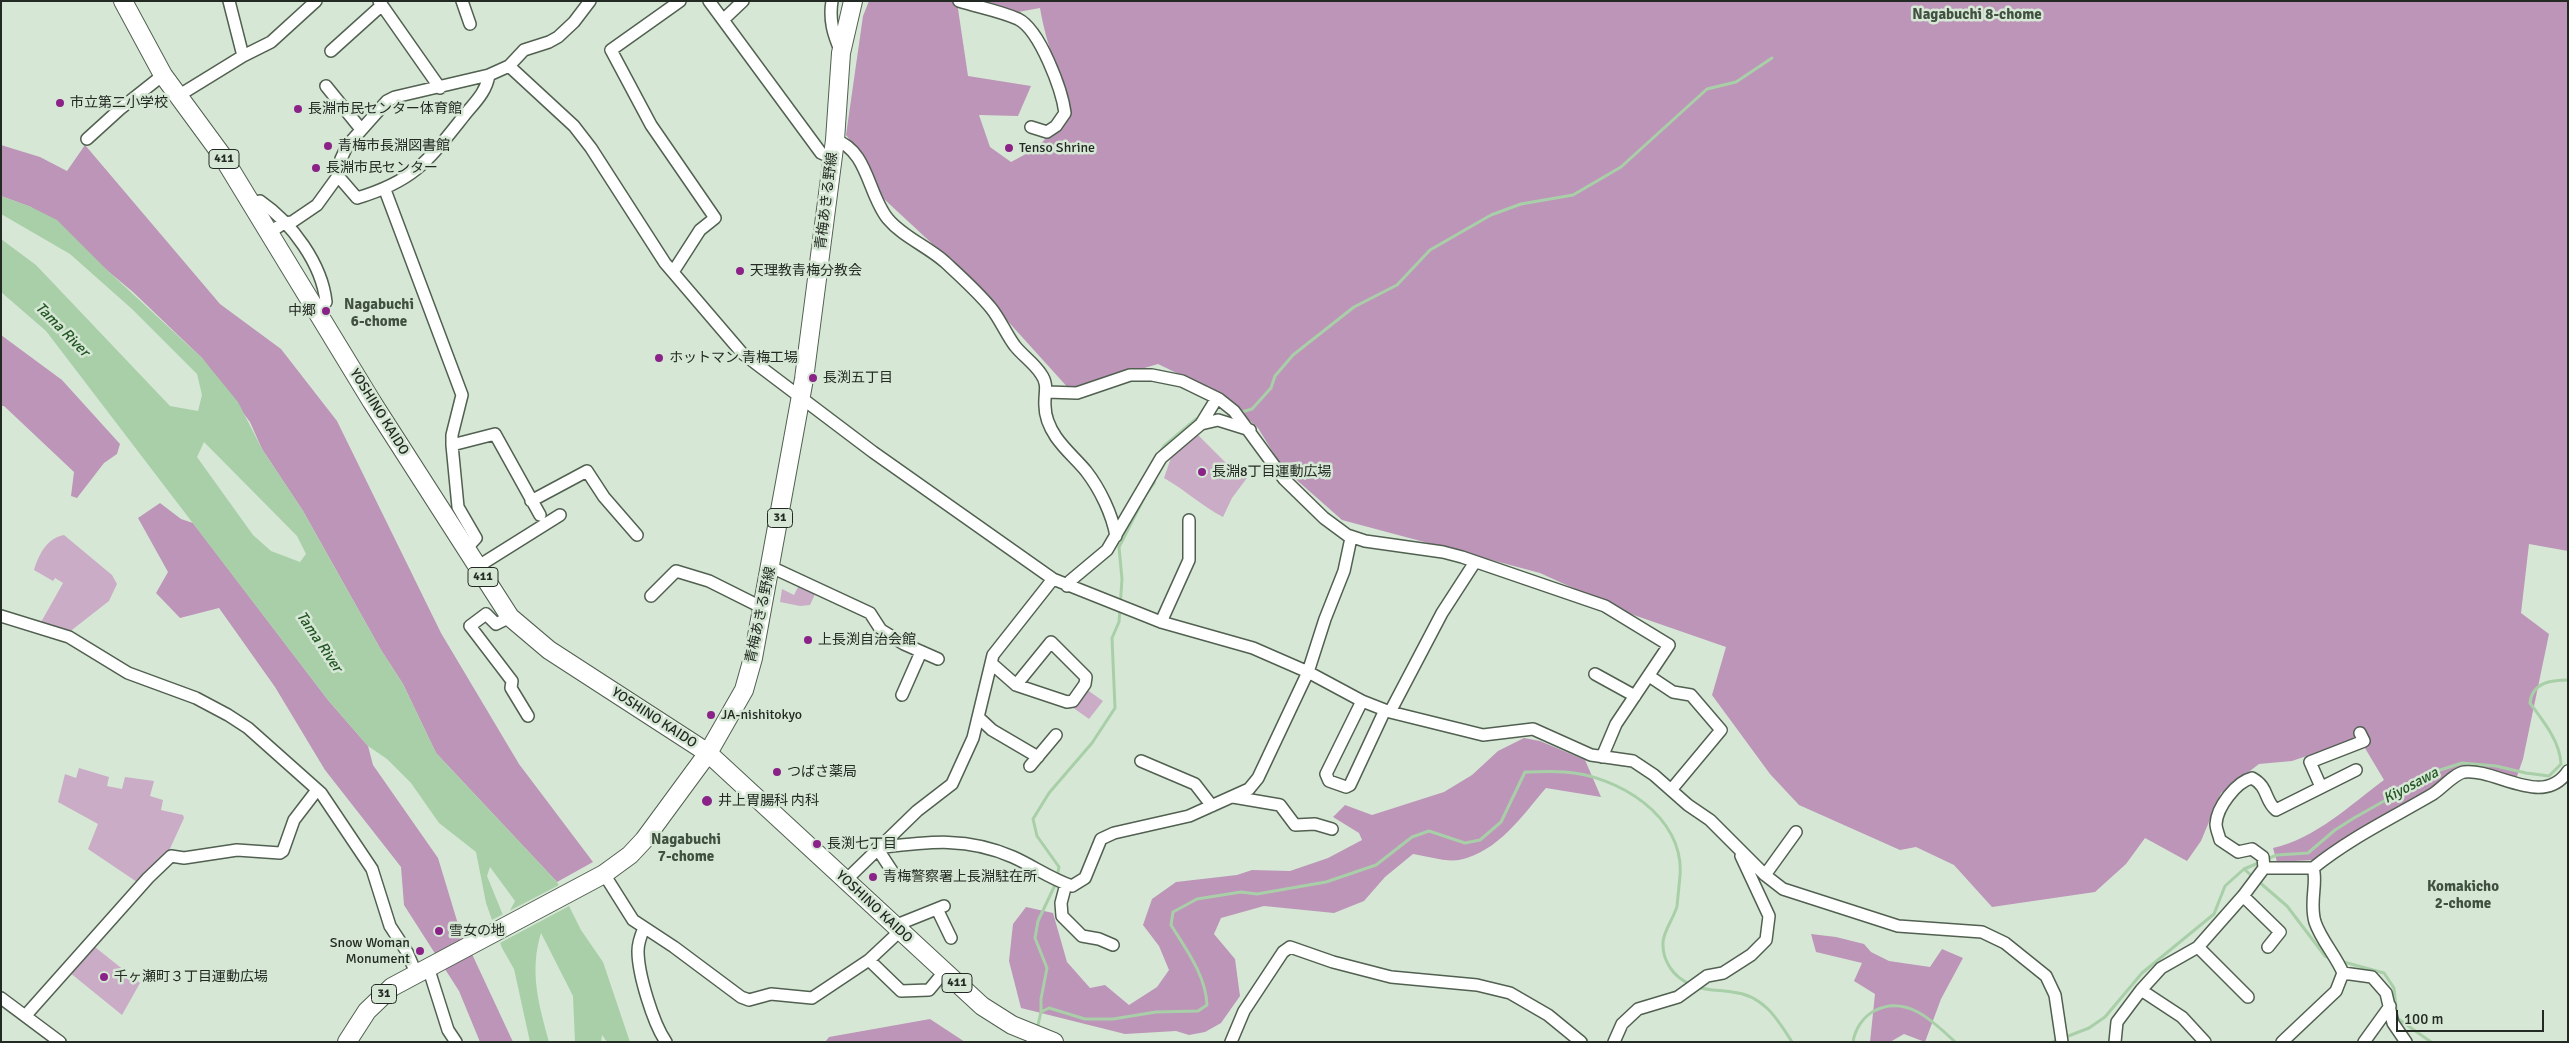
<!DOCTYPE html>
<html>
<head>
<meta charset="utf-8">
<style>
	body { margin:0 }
	#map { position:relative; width:2569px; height:1043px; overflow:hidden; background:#d6e8d5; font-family:Signika,sans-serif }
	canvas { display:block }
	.frame { position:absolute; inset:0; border:2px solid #232a23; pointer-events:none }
	.scale { position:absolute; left:2396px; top:1010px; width:148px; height:22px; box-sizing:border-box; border:2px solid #232a23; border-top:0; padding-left:6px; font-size:15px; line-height:18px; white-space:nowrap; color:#232a23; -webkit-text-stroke:4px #d6e8d5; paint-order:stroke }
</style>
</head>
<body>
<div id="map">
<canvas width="2569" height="1043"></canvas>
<div class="frame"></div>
<div class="scale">100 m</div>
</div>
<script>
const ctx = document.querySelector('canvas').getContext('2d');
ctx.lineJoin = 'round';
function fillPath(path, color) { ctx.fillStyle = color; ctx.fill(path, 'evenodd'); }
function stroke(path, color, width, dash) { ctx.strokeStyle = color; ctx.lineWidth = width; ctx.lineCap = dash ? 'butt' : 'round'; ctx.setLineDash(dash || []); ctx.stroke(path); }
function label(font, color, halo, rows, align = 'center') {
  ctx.font = font + ' Signika,"Noto Sans JP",sans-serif'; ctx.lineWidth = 5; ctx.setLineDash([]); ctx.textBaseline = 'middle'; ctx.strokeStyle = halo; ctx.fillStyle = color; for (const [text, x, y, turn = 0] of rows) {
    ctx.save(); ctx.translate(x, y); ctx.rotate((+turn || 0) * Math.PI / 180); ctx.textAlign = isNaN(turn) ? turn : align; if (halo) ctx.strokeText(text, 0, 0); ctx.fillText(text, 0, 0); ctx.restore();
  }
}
fillPath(new Path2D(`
	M1196,433L1227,464L1247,478L1232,498L1223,517C1202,506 1185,490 1164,478L1173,452Z
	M64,535L112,575L117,584L109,601L68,633L40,624L63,583L55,578L53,581L34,570C39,554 47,538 64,535Z
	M799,585L816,592L810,605L800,606L780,602L782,589L794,595Z
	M1086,689L1103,701L1089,719L1072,707Z
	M79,768L109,777L107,786L122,789L125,777L154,781L150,796L163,800L161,810L183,815L184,818L168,853L137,882L88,849L98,824L58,802L65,774L76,778Z
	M91,947H95L140,983L122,1015L69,972Z`), '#caacc7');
fillPath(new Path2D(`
	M869,1L957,2L968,76L1031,86L1018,116L979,115L990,147L1011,162L1035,149L1067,118C1063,80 1046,46 1040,8L1018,12L965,7L960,1H2568V551L2529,544L2521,613L2549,634L2523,759L2516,779L2462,767L2428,791L2313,860L2277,862L2273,848C2315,839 2350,805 2384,780L2359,738L2292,761L2259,764L2221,793L2201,841L2187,861L2145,838L2126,864L2095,892L1992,907L1954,865L1916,847L1900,850L1799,805L1770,774L1712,695L1726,647L1628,613L1540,573L1342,520L1282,467L1258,428L1220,394L1158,364L1070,390L967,276L884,199L862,157L846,135L863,16Z
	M1,145L40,157L67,171L85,145L220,304L281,349L337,421L441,633L519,764L593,862L557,882L436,753L403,684L381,650L303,511L262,449L250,422L202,358L133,292L31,207L1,196Z
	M1,335L62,380L120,444L117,454L104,463L77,498L71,496L74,472L4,406H1Z
	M160,503L181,519L193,523L328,700L368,746L373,765L438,858L458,924L513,1042H480L459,991L404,905L401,867L325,770L275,687L219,608L180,618L156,593L168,572L138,518Z
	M1524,738L1540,741L1585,760L1601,797L1546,788C1522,816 1498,852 1459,860C1445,862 1426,856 1413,854L1385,877L1364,901L1334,913L1264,906L1221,918L1214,934L1235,959L1240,996L1221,1023L1205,1032L1189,1035L1176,1031L1125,1034L1021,1008L1009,961L1013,924L1026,907L1053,913L1067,962L1090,988L1105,985L1129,1005L1157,987L1169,970L1159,946L1143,925L1152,899L1176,882L1237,875L1252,870L1290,871L1328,858L1362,840L1359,833L1333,817L1345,805L1372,815L1444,792L1472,775L1498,751Z
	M1811,934L1836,937L1864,944L1871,952L1889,961L1930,967L1942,949L1963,958L1941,999L1925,1042L1904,1034L1890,1042H1870L1875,994L1854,981L1862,963L1816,952Z
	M930,1019L965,1042H825L829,1037Z`), '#bc95b8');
fillPath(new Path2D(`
	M1,196L31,207L57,220L108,271L202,358L238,402L262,449L303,511L381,650L403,684L436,753L557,882L581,930L603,962L630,1042H607L602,1035L601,1042H575L573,996L541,933C529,972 539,1005 549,1042H530L514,969L502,948L486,903L476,852L439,823L411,783L387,759L368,746L328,700L46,331L1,292V239L36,265L170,406L198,411L202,395L197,374L132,309L70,254L1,214ZM204,442L297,536L306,554L300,562L271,551L253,535L197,457ZM490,867L515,901L505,920L487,876Z`), '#a9cfa8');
fillPath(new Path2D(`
	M561,884L571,905L498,944L490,921Z`), '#d6e8d5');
stroke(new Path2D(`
	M1238,413L1252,409L1271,388L1275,376L1293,355L1354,307L1397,285L1430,250L1491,215L1521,204L1573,195L1621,167L1707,89L1736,82L1772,58
	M1156,458L1164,446L1196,419H1200
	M2267,859L2277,855L2308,853L2335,830L2354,818L2437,771L2462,763L2496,766L2526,773L2549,776L2561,764C2560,741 2543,721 2530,703C2532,682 2552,680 2568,680
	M2244,869L2253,877
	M1057,877L1059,867L1037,836L1033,819L1049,793L1092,743L1115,708L1112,638L1119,622L1122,579L1119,547L1146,494L1154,483L1155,477
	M2258,881L2287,906L2325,956L2330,958
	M2340,961L2384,973L2394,988L2397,1018L2431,1042
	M1698,987C1709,991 1720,990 1732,992C1763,995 1777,1018 1792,1042
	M1041,1012V999L1047,968L1035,938L1038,921L1056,883
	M1037,1029L1041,1012L1049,1008L1085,1019H1113L1156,1012L1198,1011L1207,1005C1206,976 1186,949 1171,925L1173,912L1197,899L1241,892L1257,894L1326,882L1376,865L1412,837L1429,831L1465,843L1480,840L1501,822L1525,772C1538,772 1551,771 1564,772C1617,775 1685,816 1680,876C1679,885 1678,897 1677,906C1674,918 1664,930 1663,942C1662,960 1673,977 1690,984
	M1853,1042C1855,1029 1863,1017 1874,1011C1906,994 1933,1021 1955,1042
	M2053,1042L2089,1028L2105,1017L2142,973L2214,914L2225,886L2244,869L2261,862`), '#a9cfa8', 3);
const minor = new Path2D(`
	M229,1L243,56
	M379,1L440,88
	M462,1L470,24
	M709,1L821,153L832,158
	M832,1C829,20 833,34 841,52
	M959,1C978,7 1000,11 1018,19C1040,30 1062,90 1065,113L1056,126L1047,132L1031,127
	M724,19L743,1
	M331,51L382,5
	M509,66L574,126L591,148L665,263L742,353L873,452L1053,579L1161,622L1253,648L1308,672L1362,701L1390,712L1483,735L1533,729L1591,755L1633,761L1654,775L1688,805L1710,820L1765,875L1783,889L1898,926L1982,932L2005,943L2046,976L2055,995L2062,1042
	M326,86L360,128
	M178,96L243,56L271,42L316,1
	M87,139L120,109L163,75
	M835,140C868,150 868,195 888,219C903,237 927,246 945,262C960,276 977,291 991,308C1000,319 1006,334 1015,346C1023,356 1034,363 1041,374C1049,385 1044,393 1045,406C1045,417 1050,428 1056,437C1065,450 1077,460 1086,471C1100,489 1112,514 1116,536
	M338,176L357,198C414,181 428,161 463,117C474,103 486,93 489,75L509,66L524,50L549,42L558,37L574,22L590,1
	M385,190L462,395L452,435V445L458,507L476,538L466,549
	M252,203L260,201C292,223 322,264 326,302L317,312
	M270,232L284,223L292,222L317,205L338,176L341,159L347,146L387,101L395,97L489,75
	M673,272L700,230L715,218L651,125L611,50L680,1
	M1047,392L1077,393L1130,375H1152L1182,381L1219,399L1234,411L1284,479L1324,518L1347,535L1365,541L1443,552L1462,557L1605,606L1669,645L1616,724L1602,757
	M1201,424L1218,420L1250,430
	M452,445L495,434L540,515
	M531,501L587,471L604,497L637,535
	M477,567L560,515
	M771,567L870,613L881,630L904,644L938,659
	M1067,586L1070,581L1107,550L1161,458L1201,424L1217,398
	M651,596L676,571L709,581L763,608
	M1,616L69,637L128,673L196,698L228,715L248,728L321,793L372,869L390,926L407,952L416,973
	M510,617L496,624L486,614L470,626L512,681L511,688L528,716
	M1161,622L1189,560V520
	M991,663L1016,685L1067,702L1073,701L1085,684L1086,677L1051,642L1016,685
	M1595,674L1635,696
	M1649,676L1673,692L1691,695L1721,730L1671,790
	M902,695L921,652
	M1362,701L1326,774L1329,781L1346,787L1350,785L1385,710
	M1390,712L1442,613L1475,562
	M978,717L992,730L1038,757
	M1141,761L1195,784L1212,806
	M1030,766L1056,735
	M2321,787L2310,762L2364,741L2360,733
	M1233,797L1280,805L1295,825L1315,824L1332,829
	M2264,868L2263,857L2252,849L2238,852L2220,840C2219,835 2216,829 2216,824C2217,807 2236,782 2252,778C2269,787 2264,800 2276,810L2356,770
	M2313,868C2350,838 2392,818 2433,794C2442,788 2454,774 2464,772C2496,768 2543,809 2568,771
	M604,874L633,920L674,947L741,997L749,1000L771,994L812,998L869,960L900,931
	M894,874L877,848C926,842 966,836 1013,857C1033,866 1051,879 1072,886L1085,878L1101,839L1114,833L1189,816L1249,789L1258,778L1308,672L1325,619L1344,571L1351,538
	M1765,875L1796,832
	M845,881L917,811L952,784L973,738L993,655L1053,579
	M1066,884L1061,903L1062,916L1082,936L1099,939L1113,945
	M2243,896L2280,932L2268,947
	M937,909L951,938
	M894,926L944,906
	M644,928C641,935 638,943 638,951C638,974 653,1023 666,1042
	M2198,947L2248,997
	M869,960L901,991L929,990L944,972
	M428,967L448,1030L456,1042
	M2343,973L2372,977L2386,993L2393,1023L2406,1042
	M2141,990L2182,1017L2205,1042
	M1,998L60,1042
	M26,1015L148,878L171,856L184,858L237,850L280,853L283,851L294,820L317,790
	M1231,1042L1244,1011L1283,952L1290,947L1333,962L1391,977L1477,985L1510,993L1548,1015L1581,1042
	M1614,1042L1622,1024L1638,1009L1678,997L1707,976L1723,973L1751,955L1766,940L1769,916L1741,856
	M2115,1042L2117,1022L2141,990L2161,968L2198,947L2243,896L2264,868H2313C2318,882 2309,902 2315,922C2321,940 2336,956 2343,973L2336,991L2282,1042
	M2364,1042L2390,1006`);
const primary = new Path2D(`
	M347,1042L367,1011L392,987L604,874L630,855L644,840L708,753L744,690L753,658L804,379L835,140L841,53L853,1`);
const trunk = new Path2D(`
	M123,1L163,75L221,154L372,402L510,617L549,650L708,753L982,1006L1012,1025L1054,1042`);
stroke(minor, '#516050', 14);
stroke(primary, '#516050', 20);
stroke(trunk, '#516050', 20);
stroke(minor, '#fff', 11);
stroke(primary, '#fff', 18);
stroke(trunk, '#fff', 18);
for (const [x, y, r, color] of [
	[60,103,5,"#8a2288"],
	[298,109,5,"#8a2288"],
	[328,146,5,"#8a2288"],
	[1009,148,5,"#8a2288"],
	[316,168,5,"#8a2288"],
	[740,271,5,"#8a2288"],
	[326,311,5,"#8a2288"],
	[659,358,5,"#8a2288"],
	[813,378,5,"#8a2288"],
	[1202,472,5,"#8a2288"],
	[808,640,5,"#8a2288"],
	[711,715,5,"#8a2288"],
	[777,772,5,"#8a2288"],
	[707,801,6,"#8a2288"],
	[817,844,5,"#8a2288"],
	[873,877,5,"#8a2288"],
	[439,931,5,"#8a2288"],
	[420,951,5,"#8a2288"],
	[104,977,5,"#8a2288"]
]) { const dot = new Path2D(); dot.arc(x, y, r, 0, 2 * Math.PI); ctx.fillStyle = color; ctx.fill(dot); stroke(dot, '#d6e8d5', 2); }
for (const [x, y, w] of [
	[224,159,30],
	[780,518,25],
	[483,577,30],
	[957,983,30],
	[384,994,25]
]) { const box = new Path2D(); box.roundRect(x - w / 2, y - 9.5, w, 19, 4); ctx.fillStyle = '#d6e8d5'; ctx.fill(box); stroke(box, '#232a23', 1); }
label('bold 12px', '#232a23', null, [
	["411",224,159],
	["31",780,518],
	["411",483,577],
	["411",957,983],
	["31",384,994]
]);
label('14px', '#232a23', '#d6e8d5', [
	["市立第二小学校",70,103],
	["長淵市民センター体育館",308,109],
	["青梅市長淵図書館",338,146],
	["Tenso Shrine",1019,148],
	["長淵市民センター",326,168],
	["天理教青梅分教会",750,271],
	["中郷",316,311,"right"],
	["ホットマン 青梅工場",669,358],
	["長渕五丁目",823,378],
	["長淵8丁目運動広場",1212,472],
	["上長渕自治会館",818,640],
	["JA-nishitokyo",721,715],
	["つばさ薬局",787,772],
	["井上胃腸科 内科",718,801],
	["長渕七丁目",827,844],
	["青梅警察署上長淵駐在所",883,877],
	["雪女の地",449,931],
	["Snow Woman",410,943,"right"],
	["Monument",410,959,"right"],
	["千ヶ瀬町３丁目運動広場",114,977]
], 'left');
label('14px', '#232a23', '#d6e8d5', [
	["青梅あきる野線",827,201,-83],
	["YOSHINO KAIDO",379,412,58],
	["青梅あきる野線",761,615,-78],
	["YOSHINO KAIDO",654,718,33],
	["YOSHINO KAIDO",874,907,43]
]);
label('bold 15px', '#415040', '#d6e8d5', [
	["Nagabuchi 8-chome",1977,15],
	["Nagabuchi",379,305],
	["6-chome",379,322],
	["Nagabuchi",686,840],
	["7-chome",686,857],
	["Komakicho",2463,887],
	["2-chome",2463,904]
]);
label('italic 15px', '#245725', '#d6e8d5', [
	["Tama River",62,330,45],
	["Tama River",319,642,56],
	["Kiyosawa",2411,786,-28]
]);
</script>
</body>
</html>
